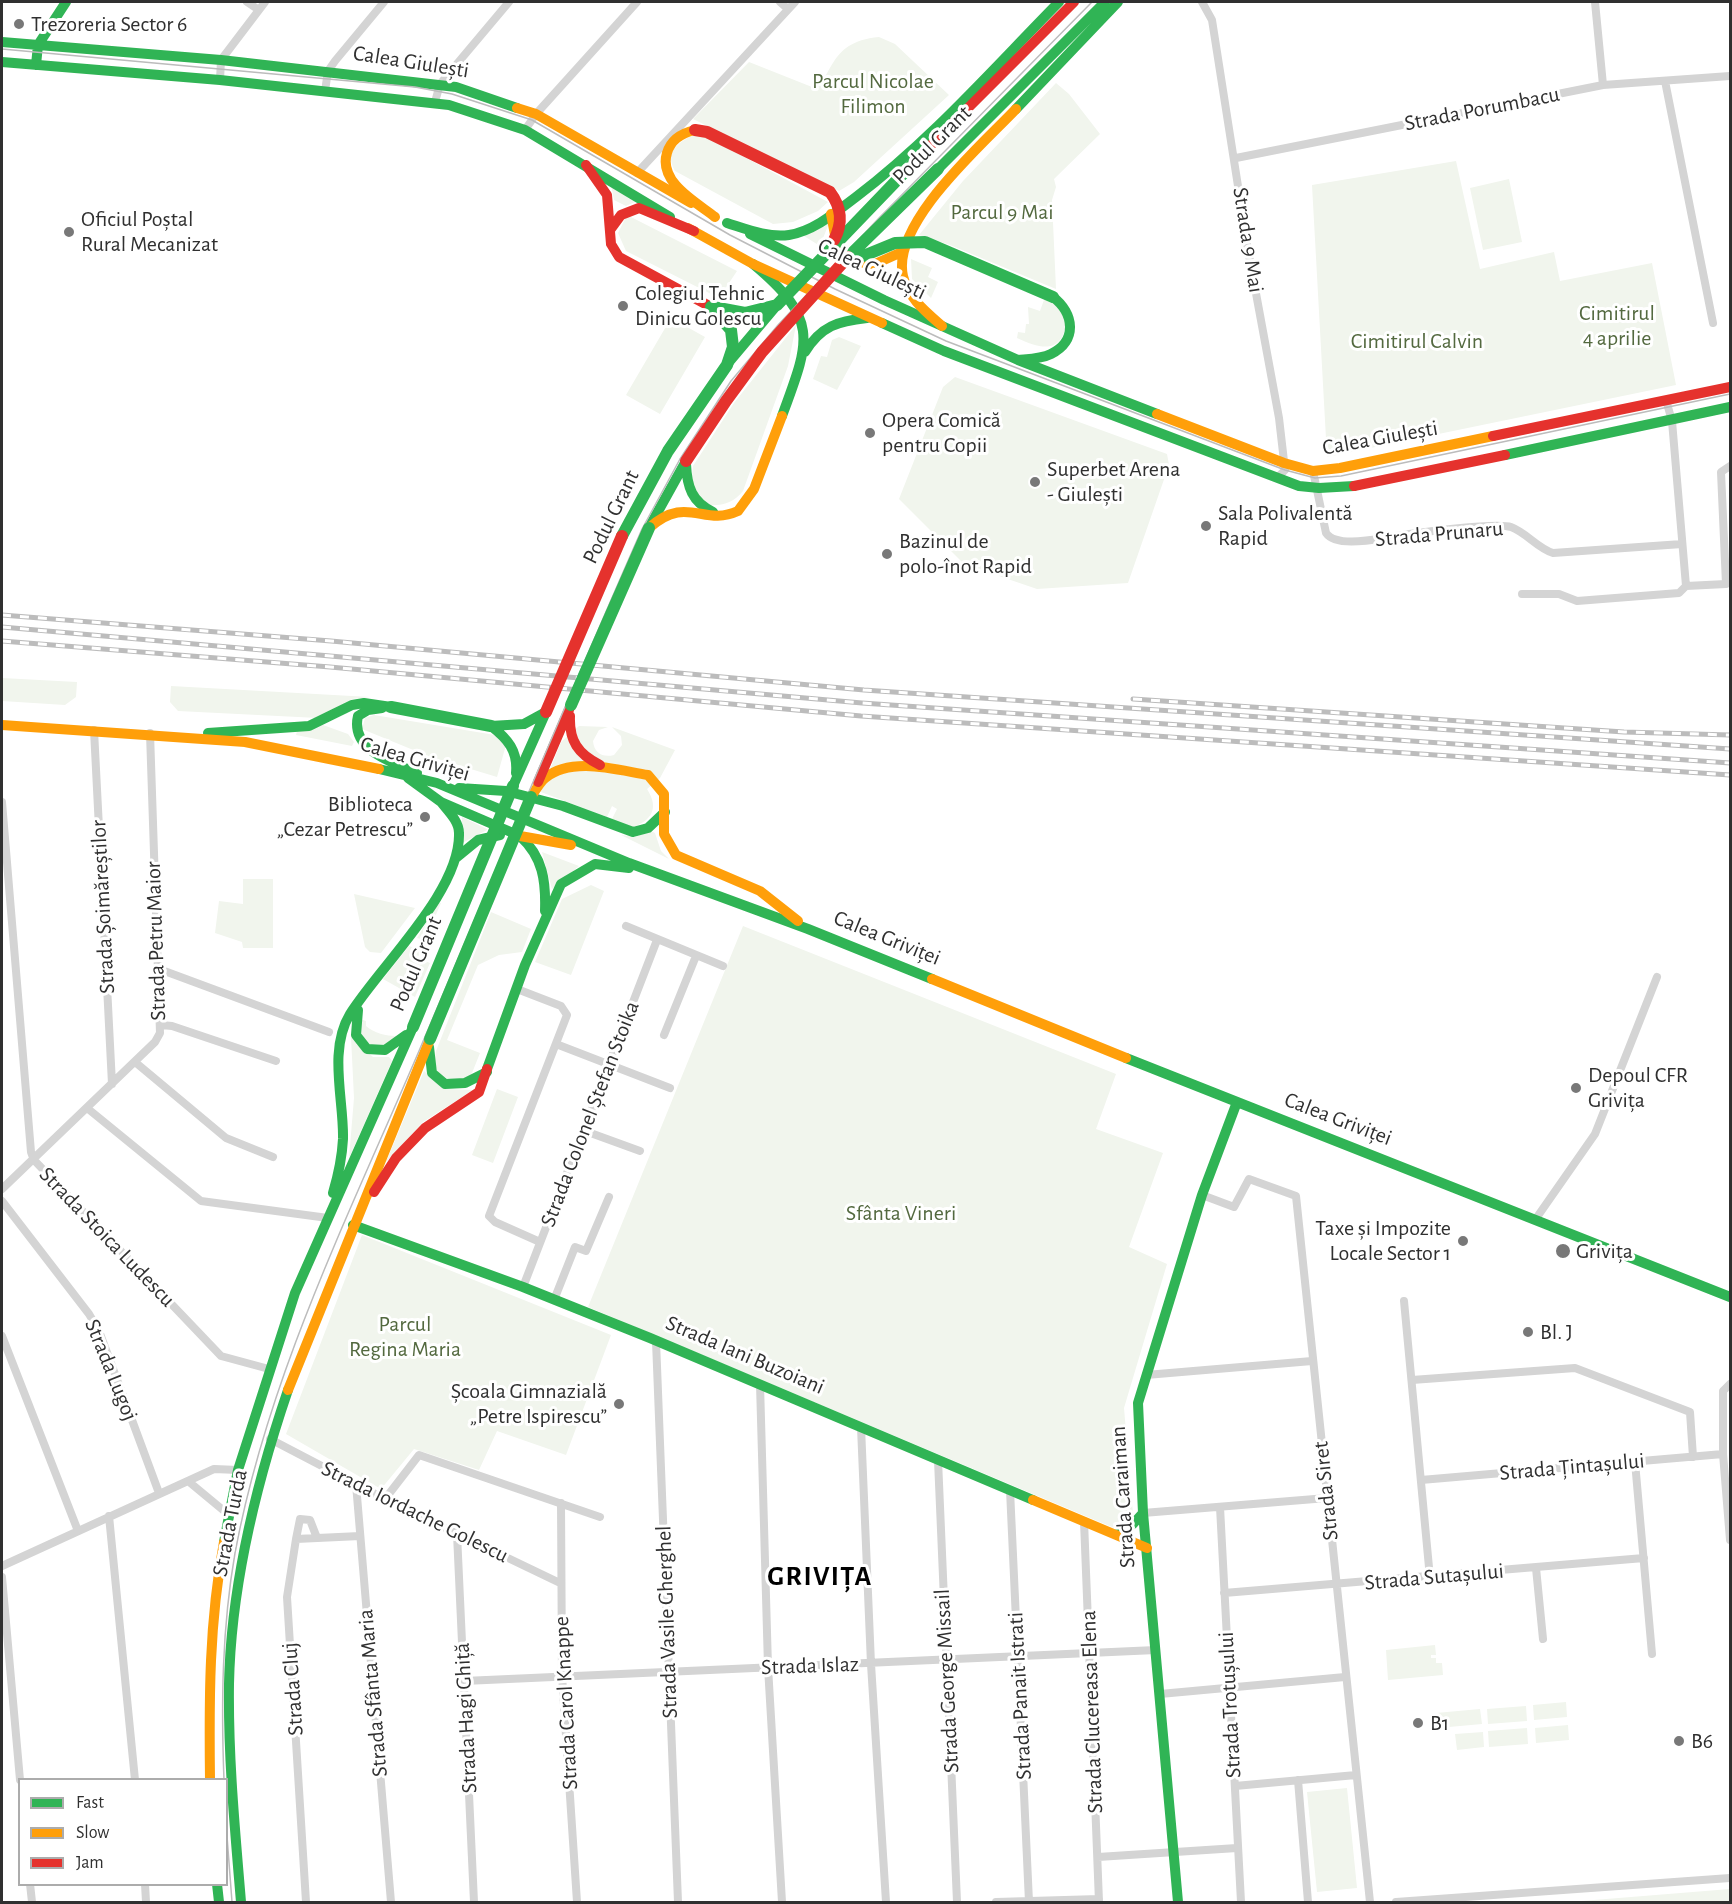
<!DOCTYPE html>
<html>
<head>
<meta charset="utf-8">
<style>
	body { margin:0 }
	#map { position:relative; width:1732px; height:1904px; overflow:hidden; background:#fff; font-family:"Alegreya Sans",sans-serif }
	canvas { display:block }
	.frame { position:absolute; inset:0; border:3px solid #303030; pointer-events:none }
	.legend { position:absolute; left:18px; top:1778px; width:210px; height:108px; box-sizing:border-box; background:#fff; border:2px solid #acacac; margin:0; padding:8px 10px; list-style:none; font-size:18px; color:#303030 }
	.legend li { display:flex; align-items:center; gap:12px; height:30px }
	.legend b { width:30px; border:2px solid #acacac }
</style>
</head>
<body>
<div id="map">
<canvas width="1732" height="1904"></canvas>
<div class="frame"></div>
<ul class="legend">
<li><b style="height:8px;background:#30b455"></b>Fast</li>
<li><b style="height:8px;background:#ff9f0a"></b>Slow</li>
<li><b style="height:8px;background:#e5322d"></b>Jam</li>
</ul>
</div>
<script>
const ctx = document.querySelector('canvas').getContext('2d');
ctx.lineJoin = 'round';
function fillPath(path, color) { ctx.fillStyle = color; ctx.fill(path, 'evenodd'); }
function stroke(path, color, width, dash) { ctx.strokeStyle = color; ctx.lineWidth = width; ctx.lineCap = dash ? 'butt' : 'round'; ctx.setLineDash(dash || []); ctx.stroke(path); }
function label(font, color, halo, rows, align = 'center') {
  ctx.font = font + ' "Alegreya Sans",sans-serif'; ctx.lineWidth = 6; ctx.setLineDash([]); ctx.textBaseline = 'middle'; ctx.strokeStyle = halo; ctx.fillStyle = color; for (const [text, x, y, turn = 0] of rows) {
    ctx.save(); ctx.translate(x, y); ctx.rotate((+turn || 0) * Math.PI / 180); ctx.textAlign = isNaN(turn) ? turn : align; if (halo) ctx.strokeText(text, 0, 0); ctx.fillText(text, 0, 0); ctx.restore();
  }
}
fillPath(new Path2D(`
	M879,37L895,44L949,95L854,182L839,191L693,119L749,62L812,87C835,81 825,42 879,37Z
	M1056,83L1069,94L1100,134L1054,179L1056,187L1052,200L1056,289L950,245L919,235L963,181Z
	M693,135L709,138L828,202L818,211L793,222L773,224L675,171C664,152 678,143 693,135Z
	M1456,161L1480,269L1554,252L1560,281L1652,263L1676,385L1327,457L1312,185Z
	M1509,179L1522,242L1483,250L1470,188Z
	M611,185L637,201L626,206L614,200Z
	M629,216L737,271L719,298L626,251L618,233L625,219Z
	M829,223L820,246L804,236Z
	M911,259L932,268L928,277L938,282L931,298L912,279Z
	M1045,297L1053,301L1067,319C1063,354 1043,350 1017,338L1018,332L1025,333L1026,324H1029L1028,307L1040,311Z
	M671,318L705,337L660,414L626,395Z
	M796,325L788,366L743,491C733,503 723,506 707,505C696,493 690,483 693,466L734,403Z
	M839,337L861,346L837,390L813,379L821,356L827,357L832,340Z
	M955,377L1167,454L1169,465L1128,583L1037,589L964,564L899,499L943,387Z
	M2,678L77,682L76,697L65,705L2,701Z
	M171,686L370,697L352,699L318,718L178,711L170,702Z
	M374,715L495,735L506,745L497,777L428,756L362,729L365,718Z
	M323,725L348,734L354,742L352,746L296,735L297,731Z
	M579,726L608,727L599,730L593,741C594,753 603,758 614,755L622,745L621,736L612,727L675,750L660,778L647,789C660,809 651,821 631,828L612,819L617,809L612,806L607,817L541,792L561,742Z
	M462,817L487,829V830L462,843Z
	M651,831L655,833L661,851L669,859L621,835L635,837Z
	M542,852L579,866L552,889Z
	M243,879H273V948H243L242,942L215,933L219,901L243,904Z
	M591,885L604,891L571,975L535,962L562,899Z
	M354,894L415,908L381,953L370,952L365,947Z
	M438,903H441L425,940L417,938Z
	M491,912L531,929L522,952L499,955L478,965L447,1040L480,1053L470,1078L461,1082L440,1076L434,1063L436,1051Z
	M743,926L1116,1074L1096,1129L1163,1153L1129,1247L1167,1264L1124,1408L1133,1514L1114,1528L588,1307Z
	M409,946L420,950L418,958L430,963L415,997L383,979Z
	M360,1019L366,1021V1026C374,1033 386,1036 397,1036L386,1047L369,1045L361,1036Z
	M351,1037L373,1057H389L392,1061L349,1158L354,1098Z
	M424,1071L444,1089L473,1090L423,1122L386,1162Z
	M497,1089L518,1097L493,1163L472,1155Z
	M362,1235L611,1335L566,1455L497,1431L479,1470L414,1449L381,1489L286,1434Z
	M1435,1645L1436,1655H1431V1658H1436V1663H1442L1443,1675L1388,1680L1386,1650Z
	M1566,1702L1567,1717L1534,1720L1533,1705Z
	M1526,1706L1527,1721L1488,1724L1487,1709Z
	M1480,1709L1482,1724L1449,1727V1724L1438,1725L1436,1713Z
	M1568,1725L1569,1740L1536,1743L1535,1728Z
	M1527,1728L1528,1744L1489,1747L1488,1731Z
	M1483,1732L1484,1747L1457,1750L1455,1734Z
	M1347,1788L1357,1888L1317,1892L1307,1792Z
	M1730,1889V1902H1569Z`), '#f1f5ed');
stroke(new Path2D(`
	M247,2L259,10
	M780,2L788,9
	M1202,2L1212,20L1248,250L1279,418L1285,470L1277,478
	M1595,2L1603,85
	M220,80L221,60L265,2
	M1665,81L1713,323
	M325,91L328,71L335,61L384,2
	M435,102L440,84L509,2
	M525,130L536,114L637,2
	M1236,158L1603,85L1730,76
	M637,173L795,2
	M1666,400L1672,421L1686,586
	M1313,471L1326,533C1337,549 1380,538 1397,536C1415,533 1497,522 1511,527C1527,533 1537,548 1553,553L1682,544
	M1686,586L1726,584L1721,472L1730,466
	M1522,594H1559L1577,601L1679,593L1686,586
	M94,730L112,1084
	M2,802L31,1152L34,1160L221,1356L269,1369
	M626,926L723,966
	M159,969L329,1032
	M517,989L561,1006L567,1015L489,1216L495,1222L540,1242
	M161,1025L172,1026L276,1061
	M664,1035L696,956
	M556,1044L670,1088
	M135,1062L226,1138L273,1157
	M87,1108L201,1201L328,1218
	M585,1131L640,1151
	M2,1189L155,1042L160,1033L150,733
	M1202,1195L1234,1207L1249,1179L1296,1196L1370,1902
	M2,1201L89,1314L99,1331L159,1493
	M1535,1220L1595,1134L1657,977
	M523,1287L657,940
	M554,1300L575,1247L586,1251L609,1197
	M1404,1301L1430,1578
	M2,1336L78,1531
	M656,1341L678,1902
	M1146,1375L1312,1361
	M1412,1380L1575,1368L1690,1412L1693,1457
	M760,1384L768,1667L782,1902
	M1730,1384L1723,1391V1454L1730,1540
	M861,1427L871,1664L886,1902
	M270,1439L385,1499L560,1583
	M938,1460L957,1902
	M1635,1462L1652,1654
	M1421,1480L1723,1454
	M188,1481L229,1515
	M356,1484L391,1902
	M1010,1490L1029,1902
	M385,1499L419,1455L600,1517
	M561,1503L562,1675L577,1902
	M1220,1507L1241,1902
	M1143,1513L1327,1498
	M109,1516L135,1780
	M1084,1521L1099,1902
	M457,1534L474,1902
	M296,1539L300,1519L310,1520L317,1538
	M2,1566L214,1469L238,1470
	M1536,1568L1543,1639
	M2,1577L20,1780
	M1224,1593L1644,1558
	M464,1681L1156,1650
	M1160,1694L1345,1677
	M1298,1780L1308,1902
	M1235,1786L1356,1775
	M1098,1857L1237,1848
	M30,1884L32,1902
	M145,1884L146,1902
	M306,1902L287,1597L296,1539L360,1536
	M996,1902L1099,1899
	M1396,1902L1730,1878`), '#d4d4d4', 8);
stroke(new Path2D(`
	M2,42L221,60L456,87L517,108
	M2,62L220,80L449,105L525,130L670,217
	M36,65L38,45L66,2
	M1016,109L1118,2
	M938,169L1105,2
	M727,223C746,229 768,238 789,235C814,231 836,212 856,197C931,140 993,69 1059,2
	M750,234L884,300L1018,360L1157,414
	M753,264C820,320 810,340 782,416
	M882,323L944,351L1299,486L1319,488L1354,486
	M805,352C821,326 838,321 867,318
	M1018,360C1029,359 1041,359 1051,354C1078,341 1074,313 1053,297
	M729,362L777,305
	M1505,455L1730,407
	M686,464C687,487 692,502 713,512
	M651,524L686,461
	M382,708L368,710L358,716C350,750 392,762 417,773
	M491,726C508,739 518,751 516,773
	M491,726L524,724L546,712
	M208,733L309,726L352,705L364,703L391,707
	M379,769L437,783L629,863L808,929L932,979
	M408,778L441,802L520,836C543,857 546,881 545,911
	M513,786L546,712
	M459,788L506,791L563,806L633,832L648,828L665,812
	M456,858L478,840L500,835
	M358,1010L356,1035L367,1049L385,1050L406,1035
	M429,1047L432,1073L445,1084L465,1083L487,1072
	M1126,1058L1730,1297
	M487,1069L525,965L561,884L595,864L629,868
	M333,1193C338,1176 342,1158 343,1139C344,1100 328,1050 350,1014C380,966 461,891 459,833C459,821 448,811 441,802
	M353,1225L523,1287L650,1338L1033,1500
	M1116,1534L1133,1524L1143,1513
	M224,1542L238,1470L295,1293L413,1027
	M217,1884L219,1902
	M241,1902C235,1830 228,1757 229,1684C231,1584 256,1484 288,1390
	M1178,1902L1143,1513L1138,1403L1202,1195L1237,1102`), '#30b455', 10);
stroke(new Path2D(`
	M517,108L536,114L691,203
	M695,130C682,133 671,139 667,153C658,182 696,202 715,217
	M831,214L837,245L852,262L875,264L904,251
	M688,228L753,264L882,323
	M942,326C926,312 908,298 903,276C891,223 983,144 1016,109
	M1157,414L1284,463L1313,471L1340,468L1493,436
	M649,528C687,494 703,527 738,511L754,489L782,416
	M2,725L245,742L379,769
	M531,797C535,791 540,782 545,778C572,756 617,770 648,775L664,794V834L676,855L760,891L798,921
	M520,836L571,845
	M932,979L1126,1058
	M288,1390L430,1039
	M1033,1500L1147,1548
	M210,1780C209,1698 209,1623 224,1542`), '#ff9f0a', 10);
stroke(new Path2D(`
	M923,153L1074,2
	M586,165L607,195L611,244L619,257L711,307
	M610,230L621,215L639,208L694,231
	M1493,436L1730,387
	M1354,486L1505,455
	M570,716C569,741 578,754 600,765
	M538,782L571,705
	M374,1192L396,1158L425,1128L479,1092L487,1069`), '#e5322d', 10);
stroke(new Path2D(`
	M2,49L415,87L452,94L532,120L730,235L835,289L946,341L1285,470L1315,478L1341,476L1730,394
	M224,1780C221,1703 222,1628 235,1553C268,1376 349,1215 419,1051C493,877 566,702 642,529L680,459L731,381L778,325L879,218L1092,2
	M226,1823L232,1902`), '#bcbcbc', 1.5);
const rail = new Path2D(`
	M2,615L331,641L864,690L1730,749
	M2,627L862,703L1730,763
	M2,641L330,667L861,716L1730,775
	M1133,699L1624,732L1730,735`);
stroke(rail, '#bcbcbc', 5);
stroke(rail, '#fff', 3, [9]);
stroke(new Path2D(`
	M848,257L938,169
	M851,261L895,243L925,242L1053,297
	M713,307L745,313L777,305L923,153
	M622,536L668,451L727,365L733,347L731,330L711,307
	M571,705L649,528
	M391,707L491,726
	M413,1027L513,786
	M430,1039L531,797`), '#30b455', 12);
stroke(new Path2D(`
	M695,130L707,132L830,192C842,208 843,223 834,240
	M686,461L726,401L762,352L848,257
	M546,712L622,536`), '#e5322d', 12);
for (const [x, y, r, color] of [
	[19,24,6,"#787878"],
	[69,232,6,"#787878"],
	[623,306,6,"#787878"],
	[870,433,6,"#787878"],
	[1035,482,6,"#787878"],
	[1206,526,6,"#787878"],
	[887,554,6,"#787878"],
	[425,817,6,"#787878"],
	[1576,1088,6,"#787878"],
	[1463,1241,6,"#787878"],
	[1563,1251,8,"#787878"],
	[1528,1332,6,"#787878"],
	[619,1404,6,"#787878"],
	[1418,1723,6,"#787878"],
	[1679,1741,6,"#787878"]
]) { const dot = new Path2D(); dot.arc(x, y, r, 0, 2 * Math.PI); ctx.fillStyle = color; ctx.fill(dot); stroke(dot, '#fff', 2); }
label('22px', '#303030', '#fff', [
	["Trezoreria Sector 6",31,24],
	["Oficiul Poștal",81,219],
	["Rural Mecanizat",81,244],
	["Colegiul Tehnic",635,293],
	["Dinicu Golescu",635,318],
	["Opera Comică",882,420],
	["pentru Copii",882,445],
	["Superbet Arena",1047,469],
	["- Giulești",1047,494],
	["Sala Polivalentă",1218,513],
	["Rapid",1218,538],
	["Bazinul de",899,541],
	["polo-înot Rapid",899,566],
	["Biblioteca",413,804,"right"],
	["„Cezar Petrescu”",413,829,"right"],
	["Depoul CFR",1588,1075],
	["Grivița",1588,1100],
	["Taxe și Impozite",1451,1228,"right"],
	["Locale Sector 1",1451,1253,"right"],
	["Grivița",1576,1251],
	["Bl. J",1540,1332],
	["Școala Gimnazială",607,1391,"right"],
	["„Petre Ispirescu”",607,1416,"right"],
	["B1",1430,1723],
	["B6",1691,1741]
], 'left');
label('22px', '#303030', '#fff', [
	["Calea Giulești",411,62,9],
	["Strada Porumbacu",1482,109,-11],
	["Podul Grant",932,145,-45],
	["Strada 9 Mai",1248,240,81],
	["Calea Giulești",872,269,25],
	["Calea Giulești",1380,438,-10],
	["Podul Grant",611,517,-64],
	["Strada Prunaru",1439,534,-5],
	["Calea Griviței",415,759,16],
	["Strada Șoimăreștilor",103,907,-93],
	["Calea Griviței",887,938,22],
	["Strada Petru Maior",156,941,-92],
	["Podul Grant",416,964,-67],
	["Strada Colonel Ștefan Stoika",590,1114,-69],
	["Calea Griviței",1338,1119,21],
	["Strada Stoica Ludescu",107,1237,46],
	["Strada Iani Buzoiani",745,1355,23],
	["Strada Lugoj",111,1370,68],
	["Strada Țintașului",1572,1467,-5],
	["Strada Siret",1326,1491,-96],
	["Strada Caraiman",1123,1497,-94],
	["Strada Iordache Golescu",415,1512,26],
	["Strada Turda",230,1523,-79],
	["Strada Sutașului",1434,1577,-5],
	["Strada Vasile Gherghel",667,1622,-92],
	["Strada Islaz",810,1666,-2],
	["Strada George Missail",947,1681,-93],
	["Strada Cluj",293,1689,-94],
	["Strada Sfânta Maria",373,1693,-95],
	["Strada Panait Istrati",1020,1696,-93],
	["Strada Carol Knappe",566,1703,-93],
	["Strada Trotușului",1230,1705,-93],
	["Strada Clucereasa Elena",1092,1712,-92],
	["Strada Hagi Ghiță",466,1718,-93]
]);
label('22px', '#53693f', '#fff', [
	["Parcul Nicolae",873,81],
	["Filimon",873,106],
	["Parcul 9 Mai",1002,212],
	["Cimitirul",1617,313],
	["4 aprilie",1617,338],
	["Cimitirul Calvin",1417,341],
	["Sfânta Vineri",901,1213],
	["Parcul",405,1324],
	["Regina Maria",405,1349]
]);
ctx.letterSpacing = '1.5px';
label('bold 28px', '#000', '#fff', [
	["GRIVIȚA",820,1577]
]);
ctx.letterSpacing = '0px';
</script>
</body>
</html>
